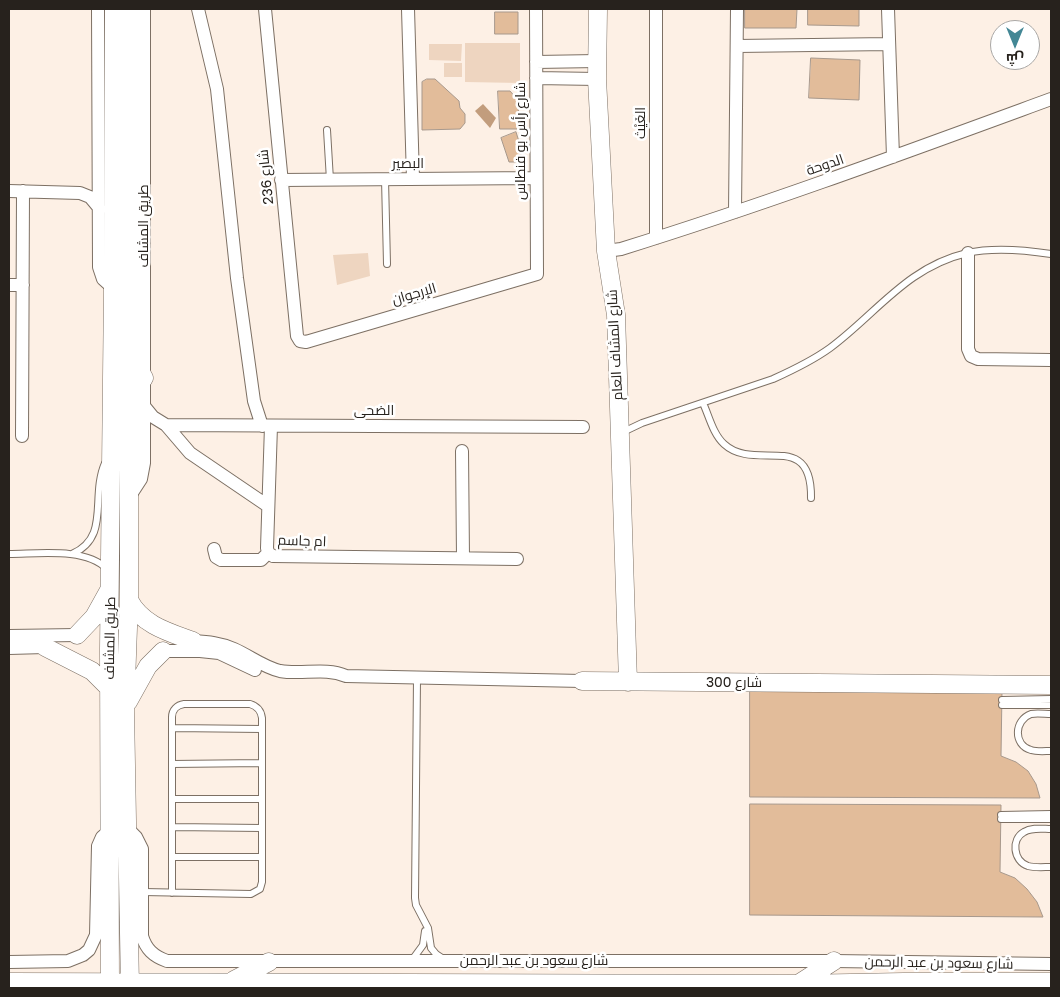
<!DOCTYPE html>
<html>
<head>
<meta charset="utf-8">
<style>
	body { margin:0 }
	#map { position:relative; width:1060px; height:997px; overflow:hidden; background:#fdf0e5; font-family:"Golos Text",Cairo,sans-serif }
	canvas { display:block }
	.frame { position:absolute; inset:0; border:10px solid #27221d; pointer-events:none }
	.north { position:absolute; left:990px; top:20px; width:50px; height:50px; box-sizing:border-box; background:#fff; border:1px solid #a9a7a5; border-radius:50%; rotate:180deg; font-size:14px; font-weight:700; line-height:20px; text-align:center; color:#27221d }
	.north::after { content:''; display:block; margin:auto; width:18px; height:22px; background:#438795; clip-path:polygon(50% 0,100% 100%,50% 72%,0 100%) }
</style>
</head>
<body>
<div id="map">
<canvas width="1060" height="997"></canvas>
<div class="frame"></div>
<div class="north">ش</div>
</div>
<script>
const ctx = document.querySelector('canvas').getContext('2d');
ctx.lineJoin = 'round';
function fillPath(path, color) { ctx.fillStyle = color; ctx.fill(path, 'evenodd'); }
function stroke(path, color, width, dash) { ctx.strokeStyle = color; ctx.lineWidth = width; ctx.lineCap = dash ? 'butt' : 'round'; ctx.setLineDash(dash || []); ctx.stroke(path); }
function label(font, color, halo, rows, align = 'center') {
  ctx.font = font + ' "Golos Text",Cairo,sans-serif'; ctx.lineWidth = 5; ctx.setLineDash([]); ctx.textBaseline = 'middle'; ctx.strokeStyle = halo; ctx.fillStyle = color; for (const [text, x, y, turn = 0] of rows) {
    ctx.save(); ctx.translate(x, y); ctx.rotate((+turn || 0) * Math.PI / 180); ctx.textAlign = isNaN(turn) ? turn : align; if (halo) ctx.strokeText(text, 0, 0); ctx.fillText(text, 0, 0); ctx.restore();
  }
}
fillPath(new Path2D(`
	M465,43H520V83L465,82Z
	M429,44H462L461,61L429,60Z
	M444,63H462V77H444Z
	M368,253L370,276L337,285L333,255Z`), '#eed5c0');
fillPath(new Path2D(`
	M483,104L496,118L490,128L475,111Z`), '#c29d7d');
const building = new Path2D(`
	M745,9H797L796,28H745Z
	M808,9H859V26L808,25Z
	M495,12H518V34H495Z
	M811,58L860,60L859,100L809,98Z
	M427,79H435L459,101L460,108L465,114V123L460,129L422,130V82Z
	M498,91H510L518,100L519,129H500Z
	M516,132L521,148V162H509L501,138Z
	M750,690L1002,691L1001,756L1016,762L1028,771L1036,784L1040,798L750,797Z
	M750,804L1001,805L1000,872L1015,878L1027,889L1037,902L1043,917L750,915Z`);
fillPath(building, '#e2bc9a');
stroke(building, '#a7988c', 1);
const lane = new Path2D(`
	M327,130L330,180
	M385,179L387,264
	M703,403C709,416 713,434 724,444C755,473 812,428 811,498
	M621,433L642,423L773,379C793,370 812,361 830,348C876,314 907,267 967,253C994,247 1025,250 1051,254
	M9,554C38,554 85,547 107,569
	M72,554C111,537 90,497 105,463
	M417,678L415,898L416,905L428,928L431,948L436,954L442,958
	M1002,700L1051,699
	M1002,705H1051
	M1051,714C1045,714 1037,713 1031,714C1014,720 1013,745 1031,750C1037,752 1045,751 1051,751
	M172,728L262,729
	M172,764L262,763
	M172,799H262
	M1001,815L1051,814
	M1001,819H1051
	M172,827L262,828
	M1051,829C1043,829 1032,827 1024,832C1011,839 1013,861 1028,866C1035,868 1044,867 1051,867
	M172,857H262
	M143,892L251,894L260,889L262,882V718C261,710 257,706 250,704H184C177,705 172,710 172,717V893
	M412,960L423,945L425,931`);
const street = new Path2D(`
	M98,9L99,267L103,279L113,288
	M198,9L217,89L237,278L254,401L262,426
	M265,9L297,336L300,341L306,342L537,274L536,9
	M408,9L413,179
	M888,9L893,157
	M737,46L889,44
	M536,62L597,61
	M536,78L597,79
	M281,180L536,178
	M9,191L80,193L90,197L100,209
	M735,212L737,9
	M656,238V9
	M606,251L621,249C766,204 909,151 1051,99
	M968,253V349L971,356L978,359L1051,360
	M9,285H23
	M144,406L153,417L166,425L583,427
	M166,425L190,453L268,506
	M22,436L23,191
	M462,451L463,558
	M128,499L141,479L144,463V9
	M214,549L216,557L221,560H261L268,553
	M268,553L273,556L517,559
	M268,553L267,548L271,426
	M9,636L77,635
	M193,641C208,642 221,643 234,649C250,656 263,667 280,671C302,675 325,667 346,676L582,681
	M9,648L45,647
	M163,651H200L219,653L255,670
	M127,828L136,837L142,849V936C146,949 153,956 167,961H834L1051,964
	M9,962L68,961L83,955L89,950L96,935L98,846L102,837L109,831`);
const secondary = new Path2D(`
	M598,9L597,79L606,251L616,315L628,682
	M130,352L144,378
	M129,600C142,625 168,632 193,641
	M77,635L94,617L109,590
	M45,647L92,671L109,688
	M582,681L1051,685
	M128,702L148,666L163,651
	M234,980L269,962
	M9,982L798,984L904,982H1051
	M798,984L834,961
	M110,988L109,649L113,288L114,9
	M130,988L125,710L129,600V349L132,9`);
stroke(lane, '#7d7064', 8);
stroke(street, '#7d7064', 14);
stroke(secondary, '#7d7064', 19);
stroke(lane, '#fff', 6);
stroke(street, '#fff', 12);
stroke(secondary, '#fff', 18);
label('14px', '#27221d', '#fff', [
	["الغَيْث",641,123,-90],
	["شارع رأس بو فنطاس",521,141,-90],
	["البصير",408,164],
	["الدوحة",825,165,-19],
	["شارع 236",266,177,-96],
	["طريق المشاف",144,226,-90],
	["الإرجوان",414,294,-16],
	["شارع المشاف العام",615,345,-93],
	["الضحى",374,411],
	["ام جاسم",302,541,2],
	["طريق المشاف",110,638,-89],
	["شارع 300",734,683],
	["شارع سعود بن عبد الرحمن",534,961],
	["شارع سعود بن عبد الرحمن",939,963,1]
]);
</script>
</body>
</html>
